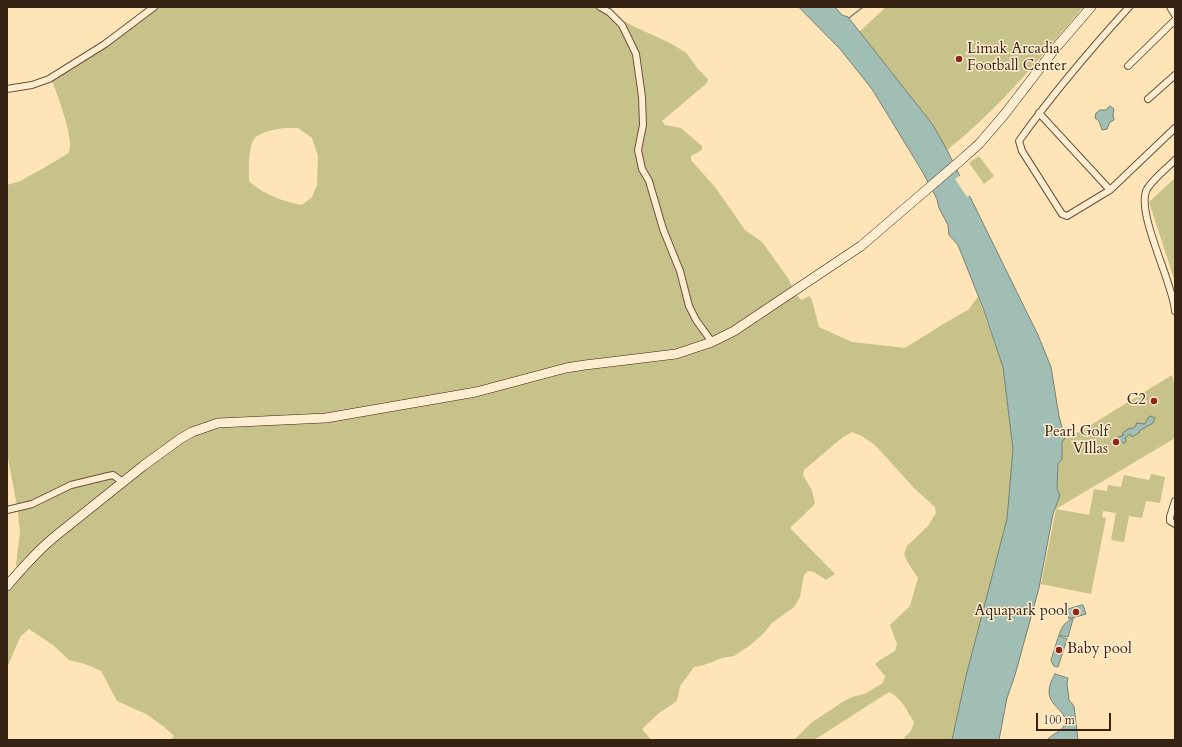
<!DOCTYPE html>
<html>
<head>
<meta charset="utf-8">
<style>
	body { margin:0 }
	#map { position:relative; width:1182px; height:747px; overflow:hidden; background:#fee4b6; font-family:Cardo,serif }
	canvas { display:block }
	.frame { position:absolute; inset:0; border:8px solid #372313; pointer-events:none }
	.scale { position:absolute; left:1036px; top:713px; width:75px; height:18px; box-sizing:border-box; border:2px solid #372313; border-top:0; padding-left:5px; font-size:12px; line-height:14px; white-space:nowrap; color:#372313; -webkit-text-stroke:3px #feedd0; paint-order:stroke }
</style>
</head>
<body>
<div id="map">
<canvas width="1182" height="747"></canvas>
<div class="frame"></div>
<div class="scale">100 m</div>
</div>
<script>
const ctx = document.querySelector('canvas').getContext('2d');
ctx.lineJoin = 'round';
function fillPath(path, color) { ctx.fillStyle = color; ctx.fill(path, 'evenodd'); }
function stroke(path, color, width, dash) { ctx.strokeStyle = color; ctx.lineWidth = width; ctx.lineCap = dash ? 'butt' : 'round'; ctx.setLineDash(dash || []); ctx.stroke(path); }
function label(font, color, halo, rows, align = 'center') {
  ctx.font = font + ' Cardo,serif'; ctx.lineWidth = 3; ctx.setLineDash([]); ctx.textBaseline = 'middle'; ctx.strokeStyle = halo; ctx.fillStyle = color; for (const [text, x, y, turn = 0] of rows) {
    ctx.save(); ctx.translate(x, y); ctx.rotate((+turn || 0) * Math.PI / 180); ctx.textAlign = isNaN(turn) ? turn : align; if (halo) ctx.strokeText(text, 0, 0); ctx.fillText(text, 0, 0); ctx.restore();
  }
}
fillPath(new Path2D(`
	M159,7H597L635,27L668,42L685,52L688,55L698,69L708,79L707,83L662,121L665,125L681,128L702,146V150L691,156V160L715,187L745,230L762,242L788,278L796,295L802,300L809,296L812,300L819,327L852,342L905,348L945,323L968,310L978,297L1003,367L1013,449L1007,519L966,676L952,740H902L911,731L914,722C907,711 901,697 889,692L814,740H794L811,723L844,701L852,697L864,694L883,683L885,676L875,664L880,660L895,651L897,644L890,625L910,606L918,578L908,563L904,554L907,546L928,526L936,513L935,507L915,489L875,445L862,436L852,432L843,437L804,470L803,475L812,490L815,504L790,528L835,574L826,580L814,572L808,571L804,575L800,597L794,607L772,623L763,634L749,646L734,656L722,658L704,665L694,667L680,686L677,701L659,713L642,729L651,740H171L174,736L163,726L146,714L117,701L101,671L85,664L69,660L53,645L29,629L20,637L7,668V592L22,571L16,565L20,532L17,506L7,453V185C13,183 19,182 24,179C31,175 66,156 69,152C75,142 57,93 52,81L104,48ZM284,128H298L312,138L318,156L317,185L312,197L302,205C284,202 262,194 249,181C249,170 248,148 254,139C261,131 274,130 284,128Z
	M886,7H1083C1041,57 999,109 947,150L933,125L859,32Z
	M979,156L994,176L984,184L969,163Z
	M1175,178V282L1149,202Z
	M1172,375L1175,388V438L1056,509L1089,515L1094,489L1107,491L1108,485L1121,487L1124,475L1149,480L1151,474L1165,477L1160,503L1146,501L1142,518L1129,516L1124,542L1111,540L1116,513L1103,511L1102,517L1106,518L1091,594L1041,584L1056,509L1055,508L1060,495L1057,489L1058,463L1062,460V443L1063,440L1086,428Z`), '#c6c289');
const water = new Path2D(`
	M799,7H835L842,15L848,17L933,125L947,150L1038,335L1051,367L1059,416L1065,439L1063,440L1062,443V460L1058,463L1057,489L1060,495L1053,514L1039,588L1015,675L1007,698L999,740H952L966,676L1007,519L1013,449L1003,367L983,308L958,245L949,235L948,225L939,208L937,199L922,171L872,89L840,49Z
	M1110,106L1114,109L1113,115L1114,120L1110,122L1107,129L1102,130L1099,121L1095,118L1096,113L1100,110H1106Z
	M1150,416L1155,418L1153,423L1139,431L1140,432L1132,437L1130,434L1125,438L1126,441L1125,443H1123L1121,441L1117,443L1115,442L1116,438L1124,435L1122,433L1130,428L1131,429L1136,426V423L1144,424Z
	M1083,605L1086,614L1069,619L1066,610Z
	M1073,619L1068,637L1059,635C1062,627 1064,622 1073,619Z
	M1059,636L1067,639L1058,667L1054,666L1051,661Z
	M1055,674L1068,678L1067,683L1069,700L1074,706L1078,740H1047C1052,734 1061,732 1064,726C1072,707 1035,707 1055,674Z`);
fillPath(water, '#a1beb4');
stroke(water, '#778074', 1);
fillPath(new Path2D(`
	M961,175L971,195L967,197L955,179Z`), '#fee4b6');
stroke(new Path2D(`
	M849,18L863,7`), '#778074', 1.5);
const street = new Path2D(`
	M600,7L609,12L622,25L636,54L642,97L643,125L638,150L642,169L649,181L663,229L680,271L689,306L696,320L712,342
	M1129,7C1090,50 1053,93 1019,141L1022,151L1062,214L1067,216L1110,190L1175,128
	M1170,7L1175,15
	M1128,66L1175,20
	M7,89L32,85L49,79L105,44L154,7
	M1148,99L1175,75
	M1039,113L1110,190
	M1175,160C1166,169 1154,178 1147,189C1135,212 1173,282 1175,311
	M1175,501L1170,517V521L1175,524
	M7,510L32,504L71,485L108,476L113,475L123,482`);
const secondary = new Path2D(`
	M7,586C23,567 39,549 58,534L143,466L180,439L192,432L218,423L326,418L476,392L566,368L585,365L676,354L712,342L734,331L861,246L960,161L979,144L1004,115L1054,50L1091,7`);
stroke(street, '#69533c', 8);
stroke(secondary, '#372313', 10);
stroke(street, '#feedd0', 6);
stroke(secondary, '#feedd0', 9);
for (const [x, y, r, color] of [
	[959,59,4,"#8f2418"],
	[1154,401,4,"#8f2418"],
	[1116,442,4,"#8f2418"],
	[1076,612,4,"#8f2418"],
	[1059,650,4,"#8f2418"]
]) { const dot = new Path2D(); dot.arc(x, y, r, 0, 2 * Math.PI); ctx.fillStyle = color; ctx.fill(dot); stroke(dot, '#feedd0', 1.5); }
label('15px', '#372313', '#feedd0', [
	["Limak Arcadia",967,50,"left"],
	["Football Center",967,67,"left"],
	["C2",1146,401],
	["Pearl Golf",1108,433],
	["VIllas",1108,450],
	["Aquapark pool",1068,612],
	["Baby pool",1067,650,"left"]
], 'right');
</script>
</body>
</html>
